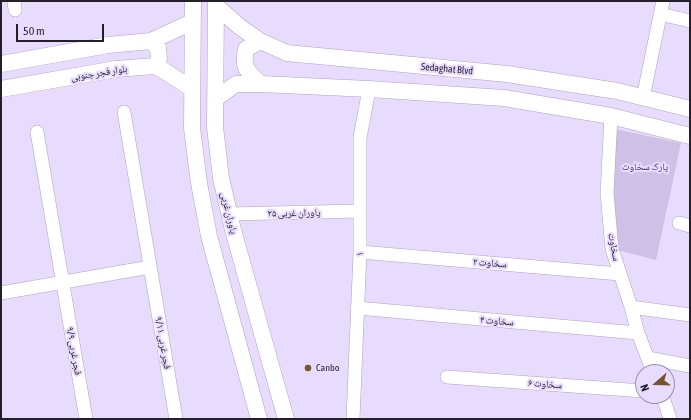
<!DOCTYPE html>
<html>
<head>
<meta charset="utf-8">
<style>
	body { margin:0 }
	#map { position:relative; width:691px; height:420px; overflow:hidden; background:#e8dcfe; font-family:"Asap Condensed",sans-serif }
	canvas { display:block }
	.frame { position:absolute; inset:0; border:2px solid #241f2b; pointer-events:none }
	.north { position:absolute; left:635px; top:364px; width:40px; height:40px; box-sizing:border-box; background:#e8dcfe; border:1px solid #9a90aa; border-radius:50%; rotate:250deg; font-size:11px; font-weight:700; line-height:16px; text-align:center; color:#241f2b }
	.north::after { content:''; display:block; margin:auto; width:14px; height:18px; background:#77542c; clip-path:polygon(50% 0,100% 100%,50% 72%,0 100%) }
	.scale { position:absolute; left:16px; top:24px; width:88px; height:18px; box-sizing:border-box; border:2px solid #241f2b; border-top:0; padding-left:5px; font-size:12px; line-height:14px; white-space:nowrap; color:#241f2b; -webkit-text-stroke:3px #e8dcfe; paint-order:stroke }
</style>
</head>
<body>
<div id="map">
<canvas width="691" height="420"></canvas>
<div class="frame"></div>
<div class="north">N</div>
<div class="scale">50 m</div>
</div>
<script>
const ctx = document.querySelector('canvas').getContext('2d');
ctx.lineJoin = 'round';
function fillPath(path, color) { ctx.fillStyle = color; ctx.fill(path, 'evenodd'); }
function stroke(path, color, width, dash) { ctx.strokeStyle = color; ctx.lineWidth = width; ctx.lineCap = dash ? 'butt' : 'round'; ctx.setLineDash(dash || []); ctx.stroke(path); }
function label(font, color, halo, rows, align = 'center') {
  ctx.font = font + ' "Asap Condensed","Noto Naskh Arabic",sans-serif'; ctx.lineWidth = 4; ctx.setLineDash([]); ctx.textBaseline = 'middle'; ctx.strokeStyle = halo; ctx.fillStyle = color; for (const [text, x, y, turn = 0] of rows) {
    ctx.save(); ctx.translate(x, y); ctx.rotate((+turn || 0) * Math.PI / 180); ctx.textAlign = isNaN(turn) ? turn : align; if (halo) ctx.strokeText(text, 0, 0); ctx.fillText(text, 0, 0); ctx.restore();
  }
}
fillPath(new Path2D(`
	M615,129L681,143L656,260L617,250L613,193Z`), '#cfc0e7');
const minor = new Path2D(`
	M14,1L15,10
	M660,14L690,21
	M643,98L663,1
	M124,112L176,419
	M611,116L607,193L612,249L631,307L638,333L653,372
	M37,132L86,419
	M229,214L359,211
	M679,223L690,226
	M360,252L620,274
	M1,293L150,267
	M631,307L690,315
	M357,308L638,333
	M648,358L690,366
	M447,377L643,391
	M662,396L667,409L670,419
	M353,419L360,252V138L369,89`);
const major = new Path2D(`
	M193,1L192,128L199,183L209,236L259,419
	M216,1L215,127L221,178L233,230L286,419
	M216,6L240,27L260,41L287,53L507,74L617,91L690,109
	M151,41L158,48L159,59L155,66
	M260,41L246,49C242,68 247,72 261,84
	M1,64L108,45L151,41L192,22
	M1,89L116,69L155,66L163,70L192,89
	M215,99L236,84H261L369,89L504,98L611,116L690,136`);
stroke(minor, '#aea2c2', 14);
stroke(major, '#aea2c2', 17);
stroke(minor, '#fff', 13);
stroke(major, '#fff', 16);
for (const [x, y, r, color] of [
	[308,368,4,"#77542c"]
]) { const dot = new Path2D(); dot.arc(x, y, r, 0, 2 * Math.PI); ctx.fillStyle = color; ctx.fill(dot); stroke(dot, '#e8dcfe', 1.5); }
label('10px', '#241f2b', '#e8dcfe', [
	["Sedaghat Blvd",447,69,5],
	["بلوار فجر جنوبی",99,73,-9],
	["یاوران غربی",229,213,76],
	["یاوران غربی ۲۵",294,213,-1],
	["سخاوت",614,247,79],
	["۱",360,254,-89],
	["سخاوت ۲",490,263,5],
	["سخاوت ۴",497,321,5],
	["۹/۱۱ فجر غربی",163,343,80],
	["۹/۹ فجر غربی",74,351,80],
	["سخاوت ۶",545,384,4]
]);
label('10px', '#503175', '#e8dcfe', [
	["پارک سخاوت",645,167]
]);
label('10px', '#241f2b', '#e8dcfe', [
	["Canbo",316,368]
], 'left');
</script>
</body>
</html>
